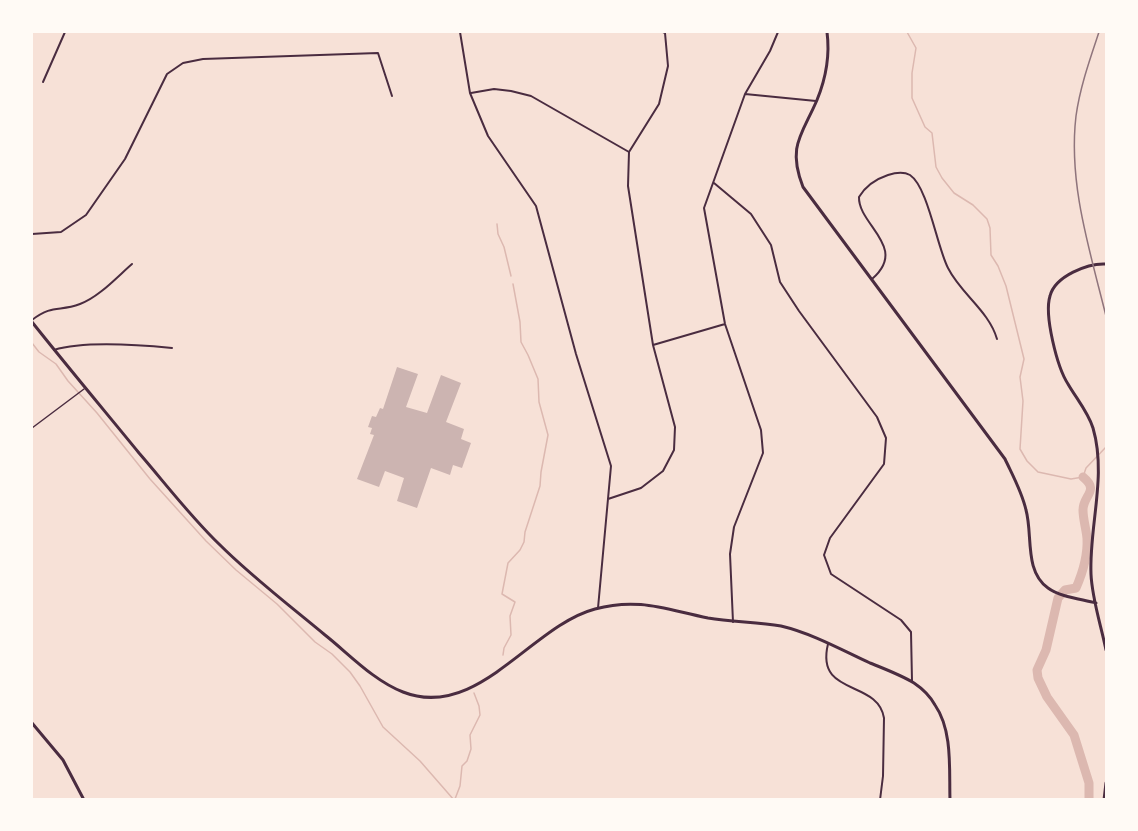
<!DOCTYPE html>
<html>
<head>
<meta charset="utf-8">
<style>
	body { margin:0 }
	#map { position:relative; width:1138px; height:831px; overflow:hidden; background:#f7e1d7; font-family:"PT Sans",sans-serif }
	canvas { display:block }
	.frame { position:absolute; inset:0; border:33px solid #fffaf5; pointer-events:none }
</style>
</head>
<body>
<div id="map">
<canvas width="1138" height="831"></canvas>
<div class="frame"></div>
</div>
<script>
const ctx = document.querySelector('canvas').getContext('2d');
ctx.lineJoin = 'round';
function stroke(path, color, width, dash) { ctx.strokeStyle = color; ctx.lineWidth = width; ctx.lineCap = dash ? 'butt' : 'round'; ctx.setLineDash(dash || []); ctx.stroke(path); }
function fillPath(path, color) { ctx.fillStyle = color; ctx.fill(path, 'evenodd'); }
stroke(new Path2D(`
	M907,32L916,48L912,73V98L925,127L932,133L936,167L942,178L954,193L973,205L987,219L990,228L991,255L998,266L1006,286L1024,359L1020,377L1023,401L1020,449L1027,461L1038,472L1071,479L1083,477L1086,468L1106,447
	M497,224L498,234L504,247L511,276
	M32,343L39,352L56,364L68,381L97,413L150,479L206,541L236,570L277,604L315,642L332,654L350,672L360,686L383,727L420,761L454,800
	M503,655L504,648L511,635L510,616L515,602L502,594L508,563L520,550L524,542L525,532L540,486L541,472L548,435L539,402L538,379L528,355L521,342L520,322L513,284
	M455,799L460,786L462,766L467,761L471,749L470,735L480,715L479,706L474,693`), '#dcb8b0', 1.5);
stroke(new Path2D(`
	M1083,477C1100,491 1083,495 1083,510C1083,519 1086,528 1087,538C1088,556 1083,572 1076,588L1065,590L1058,598L1046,650L1037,670L1038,678L1047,697L1074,735L1089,783V800`), '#dcb8b0', 9);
fillPath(new Path2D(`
	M397,367L418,374L406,407L427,413L441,375L461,383L446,422L464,429L461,439L471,443L462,468L453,465L450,475L431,468L417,508L397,501L404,478L385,471L379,487L357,479L374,435L370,434L372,428L368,427L372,416L376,417L380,408L383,409Z`), '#ccb4b1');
stroke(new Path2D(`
	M32,428L84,389`), '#4a2c40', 1.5);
stroke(new Path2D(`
	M460,32L470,93L488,136L536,206L576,354L611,466L598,608
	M43,82L65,32
	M471,93L494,89L511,91L531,96L629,152
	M745,94L816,101
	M714,183L751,214L771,245L780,282L799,311L877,417L886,438L884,464L830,538L824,555L831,574L901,620L911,632L912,681
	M32,234L61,232L86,215L125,159L167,74L183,63L203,59L378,53L392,96
	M872,279C909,247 858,225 859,197C865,187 876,179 888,175C894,173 903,171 910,175C928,187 937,247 948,268C961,294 989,311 997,339
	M32,320C53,304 59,312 80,304C99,297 117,277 132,264
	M653,345L725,324
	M54,350C83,341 141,345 172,348
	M608,499L641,488L663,471L674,450L675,427L653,345L628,186L629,152L659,104L668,66L665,33L663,32
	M733,622L730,554L734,527L763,453L761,430L725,324L704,208L745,94L770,51L778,32
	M828,644C815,697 878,679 884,718L883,776L880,800`), '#4a2c40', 2);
stroke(new Path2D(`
	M827,32C830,55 826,78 817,100C802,135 787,146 803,187L1005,459C1013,476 1022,492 1026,510C1033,535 1024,571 1048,588C1060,597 1081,599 1096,603
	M1106,264C1088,263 1055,276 1050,296C1044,315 1057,367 1068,384C1076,398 1088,412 1093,428C1107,476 1089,526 1091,574C1092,599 1101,625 1106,650
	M32,322C67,366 103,409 139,453C165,483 190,516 219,544C252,577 289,605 325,635C349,654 374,681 403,692C477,721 531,626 595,609C639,597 667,610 708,618C732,622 757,622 781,626C811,633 842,650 870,663C885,669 901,675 914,683C923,689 930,696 935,705C953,731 949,770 950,800
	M32,723L63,760L84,800
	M1104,800L1106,783`), '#4a2c40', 3);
stroke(new Path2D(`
	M1099,32C1090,59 1080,87 1076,116C1068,184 1090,251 1106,316`), '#8f747c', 1.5);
</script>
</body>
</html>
